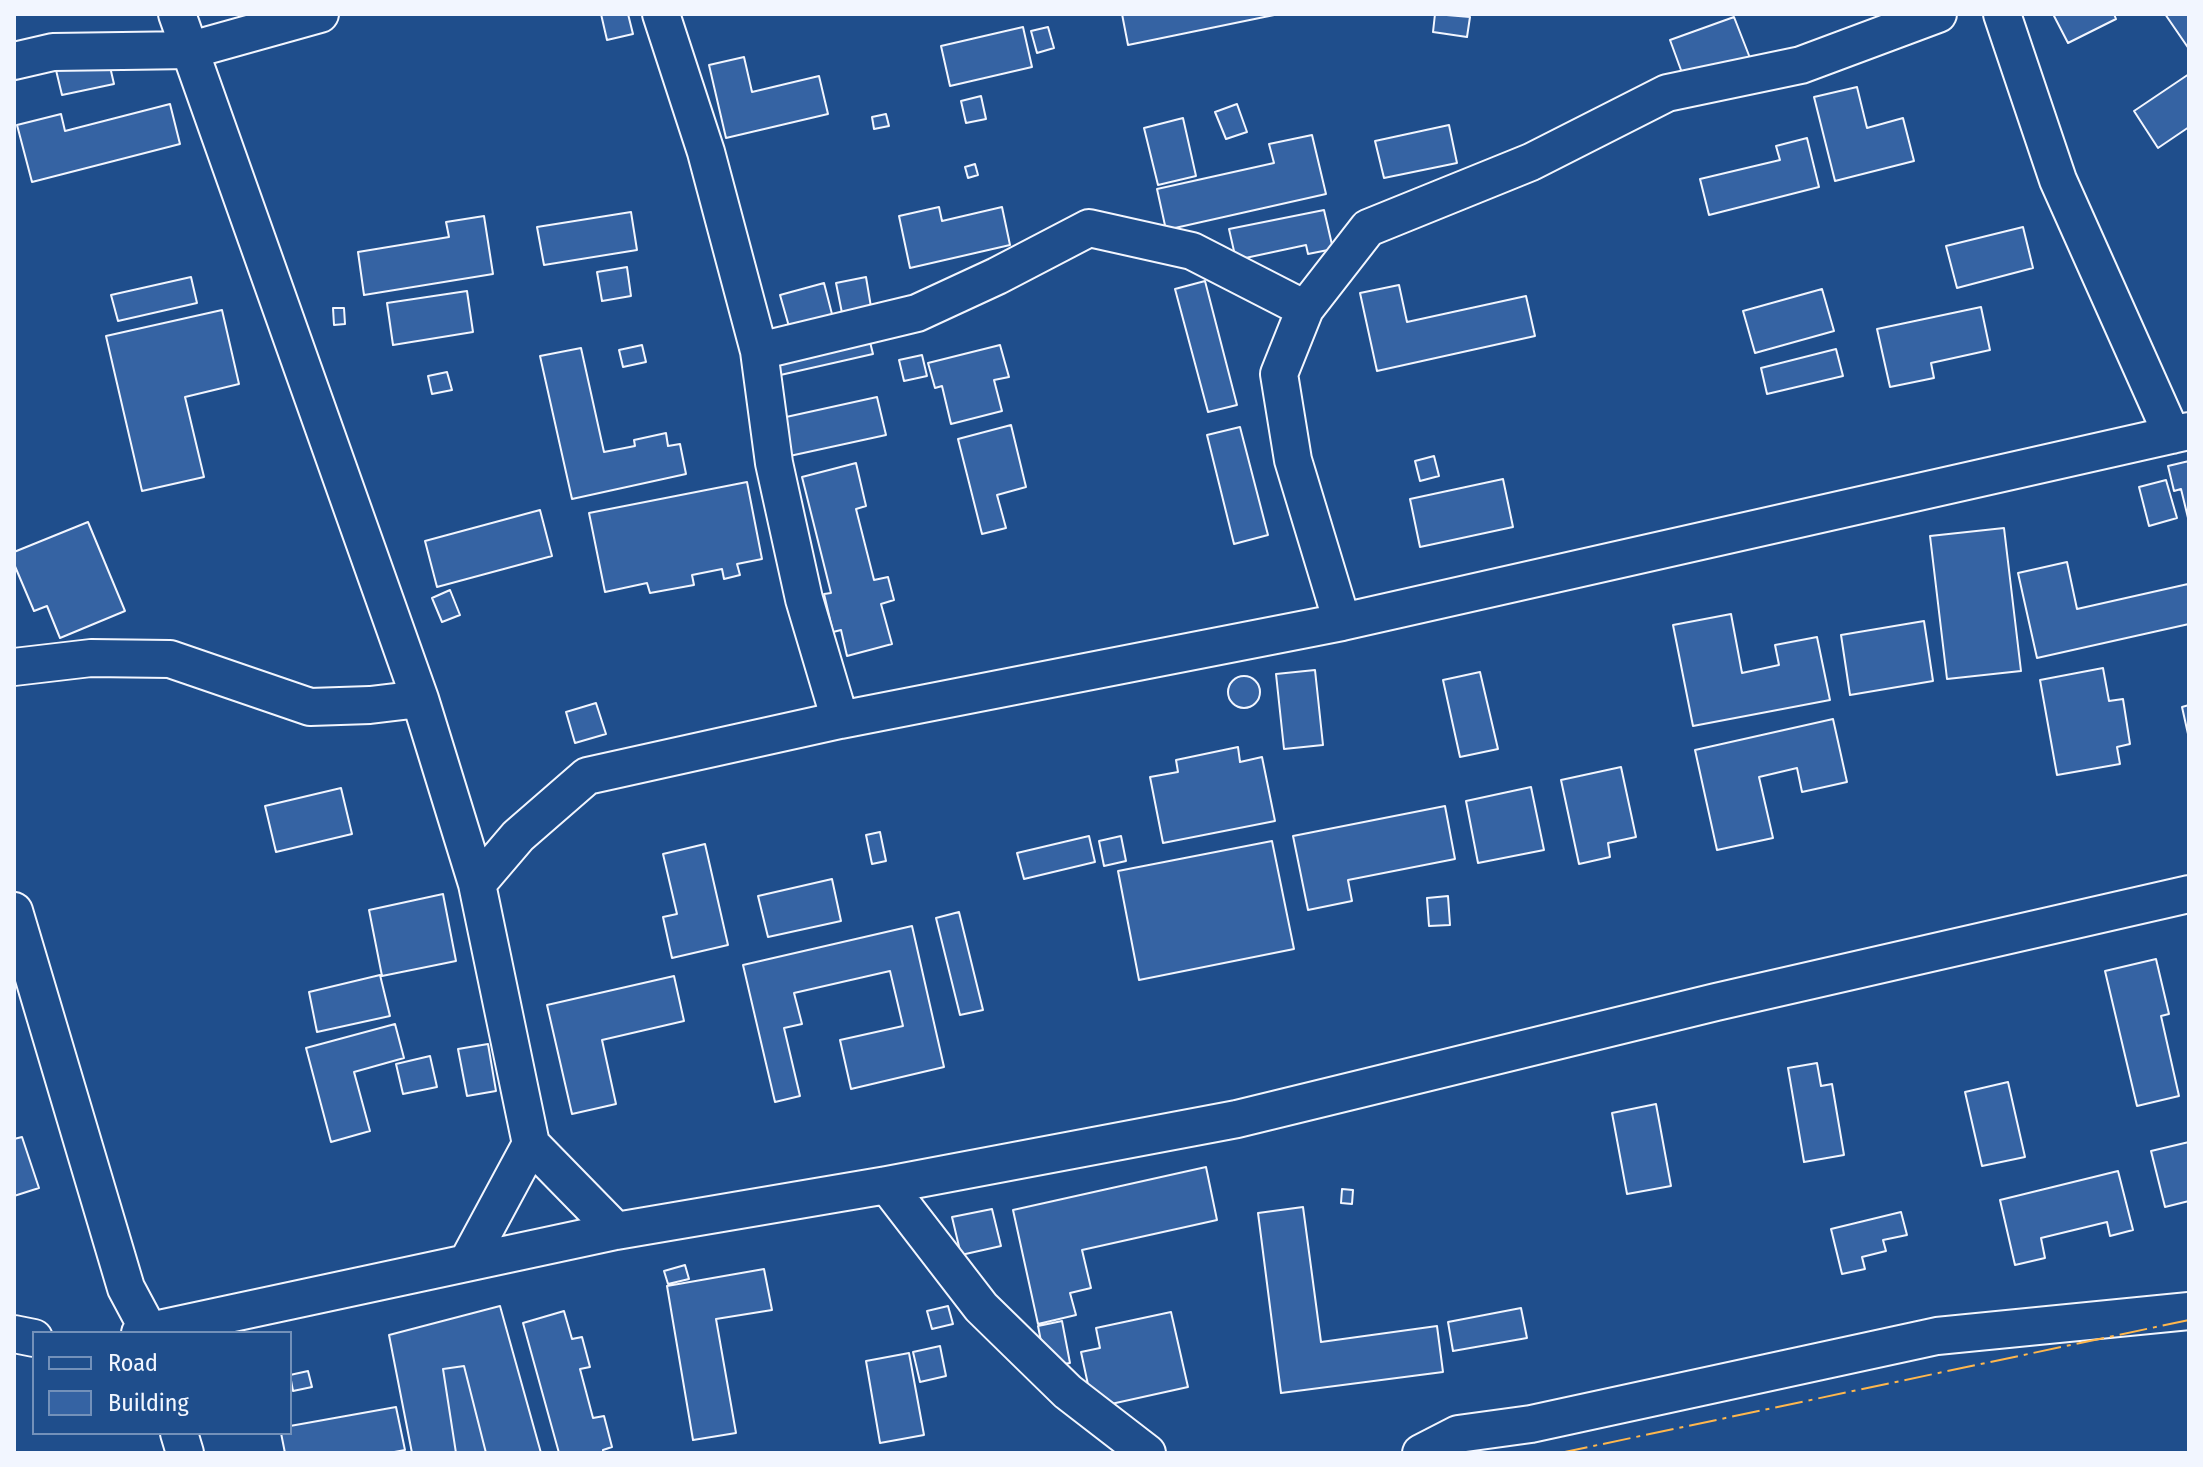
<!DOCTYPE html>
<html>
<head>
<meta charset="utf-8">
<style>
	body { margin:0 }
	#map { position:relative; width:2203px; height:1467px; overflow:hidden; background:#1f4e8c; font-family:"Fira Sans Condensed",sans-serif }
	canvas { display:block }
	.frame { position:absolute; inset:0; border:16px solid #f2f6ff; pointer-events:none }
	.legend { position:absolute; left:32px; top:1331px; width:260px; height:104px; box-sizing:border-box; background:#1f4e8c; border:2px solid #7391ba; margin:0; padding:10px 14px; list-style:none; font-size:24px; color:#f2f6ff }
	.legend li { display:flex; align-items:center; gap:16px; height:40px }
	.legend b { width:40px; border:2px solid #7391ba }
</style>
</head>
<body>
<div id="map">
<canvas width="2203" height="1467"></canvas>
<div class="frame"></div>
<ul class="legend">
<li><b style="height:10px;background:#1f4e8c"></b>Road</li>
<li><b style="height:22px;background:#3563a3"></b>Building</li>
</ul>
</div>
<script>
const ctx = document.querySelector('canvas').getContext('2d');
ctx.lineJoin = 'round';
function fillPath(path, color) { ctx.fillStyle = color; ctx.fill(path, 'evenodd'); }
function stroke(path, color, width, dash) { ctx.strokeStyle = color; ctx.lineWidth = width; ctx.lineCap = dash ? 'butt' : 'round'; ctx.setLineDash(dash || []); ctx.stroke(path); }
const building = new Path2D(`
	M601,14H628L633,34L607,40Z
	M1122,14H1279L1128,45Z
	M1435,14L1470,17L1467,37L1433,32Z
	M2053,14H2114L2116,19L2068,43Z
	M2165,14H2189V49Z
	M1734,17L1750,58L1685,81L1670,40Z
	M1023,27L1032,67L950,86L941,46Z
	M1048,27L1054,48L1037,53L1031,31Z
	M744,57L752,92L819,76L828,114L726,138L709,65Z
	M108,58L114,84L62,95L55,66Z
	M2189,74V127L2158,148L2134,111Z
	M1857,87L1867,128L1903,118L1914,161L1835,181L1814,97Z
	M981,96L986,119L966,123L961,101Z
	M170,104L180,144L32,182L17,125L61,114L65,131Z
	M1237,104L1247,132L1226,139L1215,112Z
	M886,114L889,126L874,129L872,117Z
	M1183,118L1196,176L1158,185L1144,128Z
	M1449,125L1457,163L1384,178L1375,141Z
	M1312,135L1326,194L1166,230L1157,189L1274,163L1269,144Z
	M1807,138L1819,187L1709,215L1700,179L1780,160L1776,146Z
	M975,164L978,175L968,178L965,167Z
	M939,207L942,221L1002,207L1010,245L910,268L899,216Z
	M1324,210L1333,249L1308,254L1306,245L1236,260L1229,229Z
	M631,212L637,250L544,265L537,227Z
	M484,216L493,274L364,295L358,252L449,237L446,222Z
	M2023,227L2033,268L1957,288L1946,246Z
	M627,267L631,296L602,301L597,272Z
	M191,277L197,303L118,321L111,295Z
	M866,277L871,307L842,313L836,283Z
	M1205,281L1237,405L1208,412L1175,289Z
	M824,283L833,318L790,330L780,295Z
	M1399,285L1407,322L1526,296L1535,336L1377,371L1360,293Z
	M1822,289L1834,331L1755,353L1743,311Z
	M467,291L473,332L393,345L387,303Z
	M1981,307L1990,350L1931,363L1934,378L1890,387L1877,329Z
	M333,308H344L345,324L334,325Z
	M222,310L239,384L185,397L204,477L142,491L106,336Z
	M868,334L873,354L776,376L772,356Z
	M642,345L646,362L623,367L619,350Z
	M1000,345L1009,377L994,380L1002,411L951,424L942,386L935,388L928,363Z
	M581,348L604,452L635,446L634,440L666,433L668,446L680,444L686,474L572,499L540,356Z
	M1836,349L1843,376L1767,394L1761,368Z
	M922,355L927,376L904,381L899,360Z
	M447,372L452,390L432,394L428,376Z
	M877,397L886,435L785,457L777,419Z
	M1011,425L1026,487L997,495L1006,528L982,534L958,439Z
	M1240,427L1268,535L1234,544L1207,435Z
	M1434,456L1439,476L1420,481L1415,461Z
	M2189,461V522L2181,489L2174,491L2168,466Z
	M856,463L866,506L856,509L874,580L888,577L894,600L881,604L892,644L847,656L841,630L833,632L824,594L831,593L802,477Z
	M1503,479L1513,527L1420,547L1410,499Z
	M2166,480L2177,518L2149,526L2139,487Z
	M747,482L762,559L737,564L740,575L724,579L722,569L692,575L694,585L650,593L647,583L605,592L589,513Z
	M540,510L552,556L437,587L425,541Z
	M88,522L125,611L60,638L47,606L34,611L14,564V552Z
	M2004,528L2021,671L1947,679L1930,536Z
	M2067,562L2077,609L2188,584L2189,624L2037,658L2018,573Z
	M450,590L460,615L442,622L432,598Z
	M1731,614L1742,673L1779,665L1775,645L1817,637L1830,700L1693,726L1673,625Z
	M1924,621L1933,681L1850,695L1841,635Z
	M2103,668L2109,701L2123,699L2130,744L2117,747L2120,764L2057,775L2040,680Z
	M1315,670L1323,745L1284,749L1276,674Z
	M1480,672L1498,749L1460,757L1443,680Z
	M1228 692a16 16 0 1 1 32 0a16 16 0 1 1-32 0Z
	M596,703L606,734L575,743L566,712Z
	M2189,705V734H2188L2182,707Z
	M1833,719L1847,782L1802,792L1797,768L1759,777L1773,838L1717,850L1695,750Z
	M1238,747L1240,762L1262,757L1275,821L1163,843L1150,777L1178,772L1176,760Z
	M1621,767L1636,837L1608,843L1610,857L1579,864L1561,780Z
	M1531,787L1544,850L1478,863L1466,801Z
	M341,788L352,834L276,852L265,806Z
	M1445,806L1455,859L1348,880L1352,901L1308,910L1293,836Z
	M880,832L886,861L872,864L866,835Z
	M1089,836L1095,862L1024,879L1017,853Z
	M1121,836L1126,861L1104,866L1099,841Z
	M1272,841L1294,949L1139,980L1118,871Z
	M705,844L728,945L672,958L663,917L677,914L663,854Z
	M832,879L841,921L768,937L758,896Z
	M443,894L456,961L382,976L369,910Z
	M1448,896L1450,925L1429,926L1427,898Z
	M959,912L983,1010L960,1015L936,918Z
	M912,926L944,1067L851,1089L840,1040L903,1026L890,971L794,993L802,1024L784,1028L800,1096L775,1102L743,965Z
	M2156,959L2169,1014L2161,1016L2179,1096L2137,1106L2105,971Z
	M380,975L390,1016L317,1032L309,992Z
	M674,976L684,1021L602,1040L616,1104L572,1114L547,1005Z
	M395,1024L404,1058L354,1072L370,1131L331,1142L306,1048Z
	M488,1044L496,1091L467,1096L458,1049Z
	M430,1056L437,1087L403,1094L396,1064Z
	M1817,1063L1821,1086L1832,1084L1844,1155L1804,1162L1788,1068Z
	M2008,1082L2025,1157L1982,1166L1965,1092Z
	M1656,1104L1671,1186L1627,1194L1612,1113Z
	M22,1137L39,1188L14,1196V1139Z
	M2189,1142V1201L2165,1207L2151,1151Z
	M1206,1167L1217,1220L1082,1250L1091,1288L1070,1293L1076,1315L1038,1324L1013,1210Z
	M2118,1171L2133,1230L2110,1236L2107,1222L2041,1238L2045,1258L2015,1265L2000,1200Z
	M1342,1189L1353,1190L1352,1204L1341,1203Z
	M1303,1207L1321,1342L1437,1326L1443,1372L1281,1393L1258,1213Z
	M992,1209L1001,1246L961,1255L952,1217Z
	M1901,1212L1907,1235L1883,1240L1886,1251L1862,1257L1865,1269L1842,1274L1831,1229Z
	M685,1265L689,1279L668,1284L664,1271Z
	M764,1269L772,1310L716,1319L736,1433L693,1440L667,1286Z
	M500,1306L541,1453H486L464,1366L443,1369L456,1453H412L389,1335Z
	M948,1306L953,1324L932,1329L927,1311Z
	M1521,1308L1527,1338L1453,1351L1448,1322Z
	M564,1311L572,1339L582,1337L590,1367L580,1369L593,1418L604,1416L612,1447L603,1450V1453H559L523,1323Z
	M1171,1312L1188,1387L1093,1408L1081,1352L1100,1348L1096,1328Z
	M1062,1321L1070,1363L1046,1367L1038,1326Z
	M940,1346L946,1376L920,1382L913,1352Z
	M909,1353L924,1435L880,1443L866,1361Z
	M464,1366L486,1453H456L443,1369Z
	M308,1371L312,1387L293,1391L290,1375Z
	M396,1407L405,1450L389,1453H285L281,1433H290V1426Z`);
fillPath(building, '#3563a3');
stroke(building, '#f2f6ff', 2);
const street = new Path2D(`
	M177,14L420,699L477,884L531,1144L616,1231
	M661,14L706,152L759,351L774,463L804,599L840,720
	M2002,14L2058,180L2172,435
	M14,61L53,52L191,50L320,14
	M759,351L917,313L997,276L1089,228L1192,251L1305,309
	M1342,622L1293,460L1279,374L1305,309L1368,228L1531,162L1667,93L1801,65L1938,14
	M14,667L91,658L170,659L310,707L370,705L420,699
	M477,884L518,836L587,776L840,720L1342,622L2189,431
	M14,911L126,1288L150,1333
	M887,1185L981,1307L1068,1392L1147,1453
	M468,1261L531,1144
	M140,1333L616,1231L887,1185L1237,1119L1716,1002L2189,894
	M14,1334L34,1338
	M179,1433L185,1453
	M1421,1453L1458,1434L1531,1424L1937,1336L2189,1311`);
stroke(street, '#f2f6ff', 40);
stroke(street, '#1f4e8c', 36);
stroke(new Path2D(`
	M1560,1453L2189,1320`), '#ffb74d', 2, [28, 6, 4, 6]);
</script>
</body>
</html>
